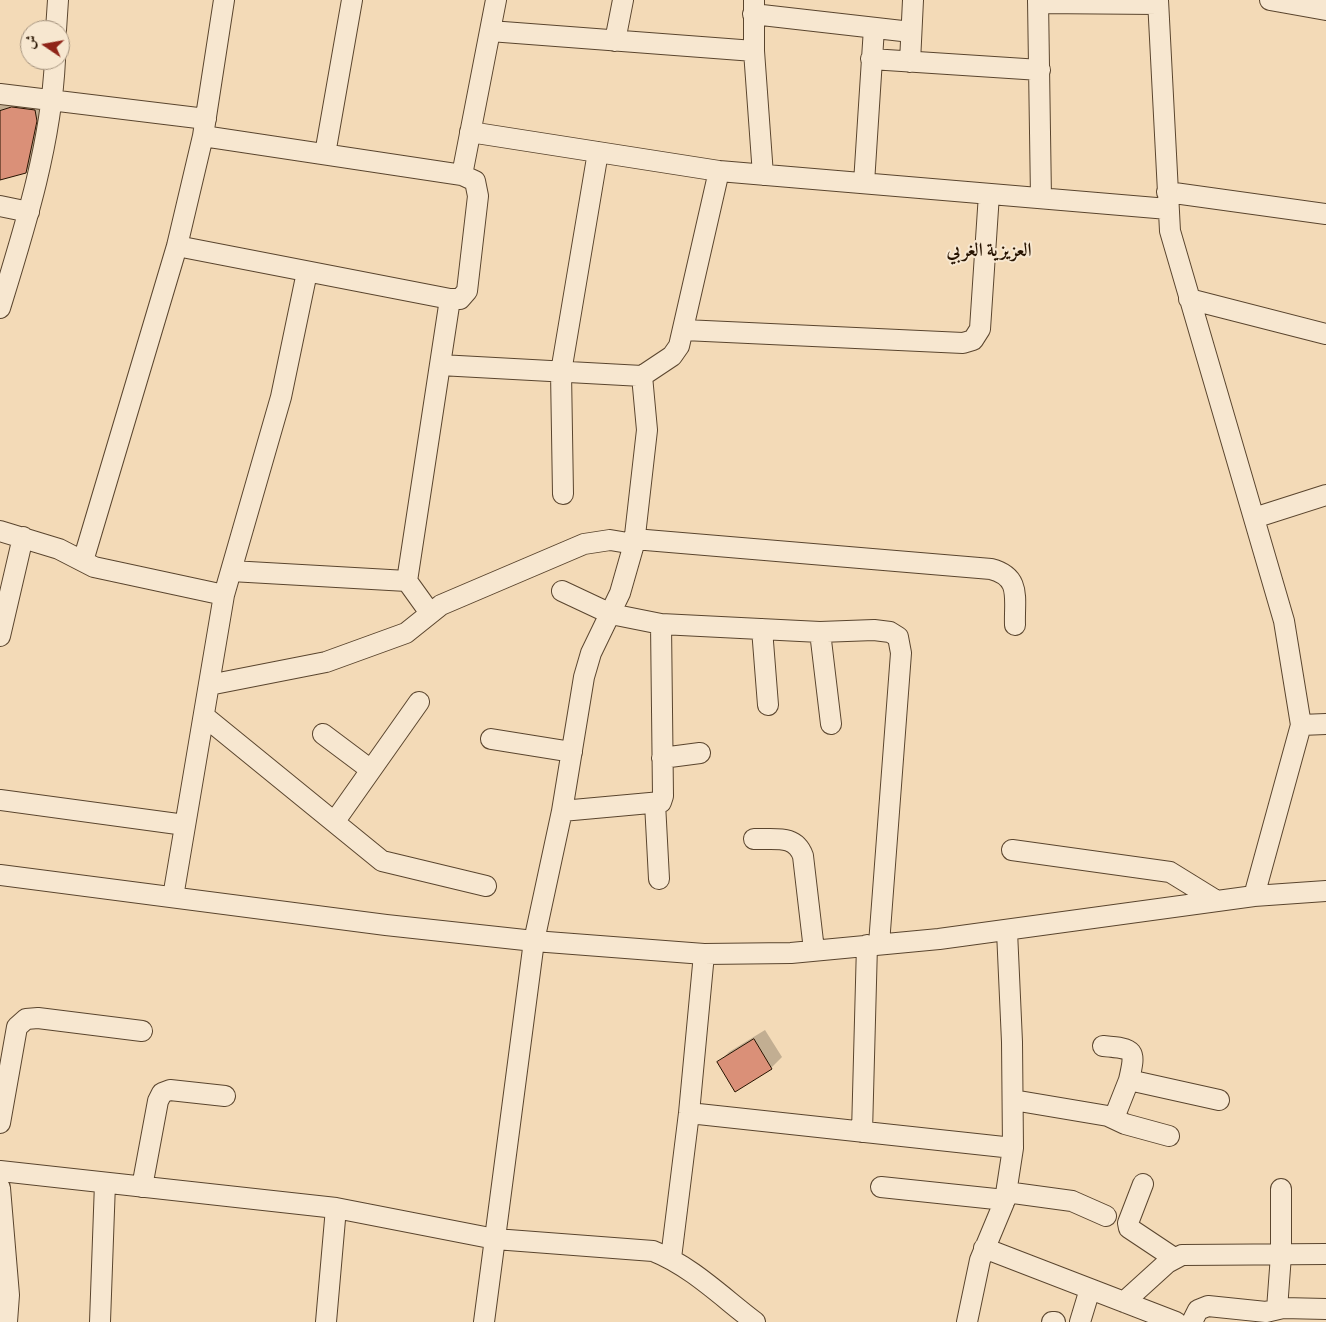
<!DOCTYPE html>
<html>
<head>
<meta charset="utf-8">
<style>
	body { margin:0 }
	#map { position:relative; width:1326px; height:1322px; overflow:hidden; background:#f3dab7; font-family:"IM FELL Double Pica",Amiri,serif }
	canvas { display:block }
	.north { position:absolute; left:20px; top:20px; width:50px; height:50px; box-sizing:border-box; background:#f7e7d0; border:1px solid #a4927d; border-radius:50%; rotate:282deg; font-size:14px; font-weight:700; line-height:20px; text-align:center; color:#271300 }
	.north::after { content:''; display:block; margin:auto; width:18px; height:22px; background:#8f2418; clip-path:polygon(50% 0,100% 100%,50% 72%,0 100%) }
</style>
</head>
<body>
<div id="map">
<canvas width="1326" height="1322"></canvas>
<div class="north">ش</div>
</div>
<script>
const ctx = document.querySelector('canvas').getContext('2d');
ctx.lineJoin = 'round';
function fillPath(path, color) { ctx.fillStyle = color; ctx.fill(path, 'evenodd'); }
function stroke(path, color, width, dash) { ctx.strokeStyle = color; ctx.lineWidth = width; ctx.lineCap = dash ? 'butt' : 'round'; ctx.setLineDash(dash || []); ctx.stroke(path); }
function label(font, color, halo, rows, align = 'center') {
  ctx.font = font + ' "IM FELL Double Pica",Amiri,serif'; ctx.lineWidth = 4; ctx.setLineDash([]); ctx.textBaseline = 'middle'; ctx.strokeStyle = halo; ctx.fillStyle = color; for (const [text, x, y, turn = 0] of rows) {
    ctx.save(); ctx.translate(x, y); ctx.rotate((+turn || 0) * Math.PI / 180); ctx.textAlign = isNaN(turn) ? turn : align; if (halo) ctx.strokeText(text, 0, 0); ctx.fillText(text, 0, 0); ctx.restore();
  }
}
fillPath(new Path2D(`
	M45,100L36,161L25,172L0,179V104Z
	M765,1030L782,1057L771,1068L719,1062L729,1052Z`), '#0003');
const building = new Path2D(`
	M12,107L35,110L37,121L26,173L0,180V111Z
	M754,1039L772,1069L735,1092L717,1062Z`);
fillPath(building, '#da9078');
stroke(building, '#271300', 1);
const minor = new Path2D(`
	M754,0V51L763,175
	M1038,0L1041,198
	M1158,0L1170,231L1284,621L1301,725L1254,896
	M1270,0L1326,10
	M1038,3L1158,4
	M753,14L911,32
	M56,30L58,0
	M490,31L754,51
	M615,41L623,0
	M871,59L1040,70
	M910,62L913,0
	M0,94L206,119
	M470,132L719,171L1168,209
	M203,136L462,175L496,0
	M325,154L352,0
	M864,183L874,28
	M1167,192L1326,214
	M0,206L29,212
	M177,246L450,299L407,581L430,613
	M450,299H460L467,291L478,196L475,181L462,175
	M1189,299L1326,334
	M0,308C25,227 51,145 55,60
	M684,330L963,343L973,340L980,329L989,194
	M440,365L642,376L647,430L634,544L620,593L591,653L584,677L562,811L534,941L484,1322
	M642,376L672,356L679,346L719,171
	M563,494L561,372L598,152
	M1254,518L1326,495
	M0,531L59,549L94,567L224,595
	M634,539L991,569C1022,577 1014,599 1015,625
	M83,561L177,246L203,136L224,0
	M231,571L407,581
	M562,591L611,614L661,624L820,632L874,630L890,632L898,637L901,653L879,944
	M762,629L768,705
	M820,632L831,724
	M0,636L23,537
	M209,685L326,662L406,633L441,605L584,544L610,540L634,544
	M204,716L382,861L486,886
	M1301,725L1326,724
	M323,734L371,770
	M491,739L572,752
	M662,758L700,753
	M0,800L185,825
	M655,803L659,879
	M562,811L661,802L663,796L661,624
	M335,821L419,702
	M754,839C775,840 795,834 803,856L814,950
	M1012,850L1170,872L1217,901
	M0,875L386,925L534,941L704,954L791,953L939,939L1254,896L1326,891
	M173,897L224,595L281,397L307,272
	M1103,1046C1135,1049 1136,1049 1129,1080
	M1013,1100L1108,1116L1125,1124L1169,1136
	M689,1113L1013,1148
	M1114,1118L1129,1080L1219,1100
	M0,1123L17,1027L26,1019L38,1018L142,1031
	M862,1132L867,945
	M0,1171L336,1208L495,1239L653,1251C691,1266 722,1297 755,1322
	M1143,1184L1128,1223L1129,1228L1174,1258
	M142,1187L158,1101L162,1093L170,1090L225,1096
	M881,1187L1005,1200
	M0,1188L9,1295L7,1322
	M1006,1192L1072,1201L1106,1216
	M984,1248L1176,1322
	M671,1258L689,1113L704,954
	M1124,1302L1167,1263L1182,1255L1326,1254
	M1277,1309L1281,1255V1189
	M100,1322L105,1183
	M326,1322L336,1208
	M967,1322L980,1260L1005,1200L1013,1148L1012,1042L1007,931
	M1052,1322H1055
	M1080,1322L1090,1289
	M1192,1322L1198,1310L1208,1306L1266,1312L1283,1308L1326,1309`);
stroke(minor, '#5a452e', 22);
stroke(minor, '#f7e7d0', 20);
label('bold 19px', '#271300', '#f7e7d0', [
	["العزيزية الغربي",989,252]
]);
</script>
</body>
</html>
